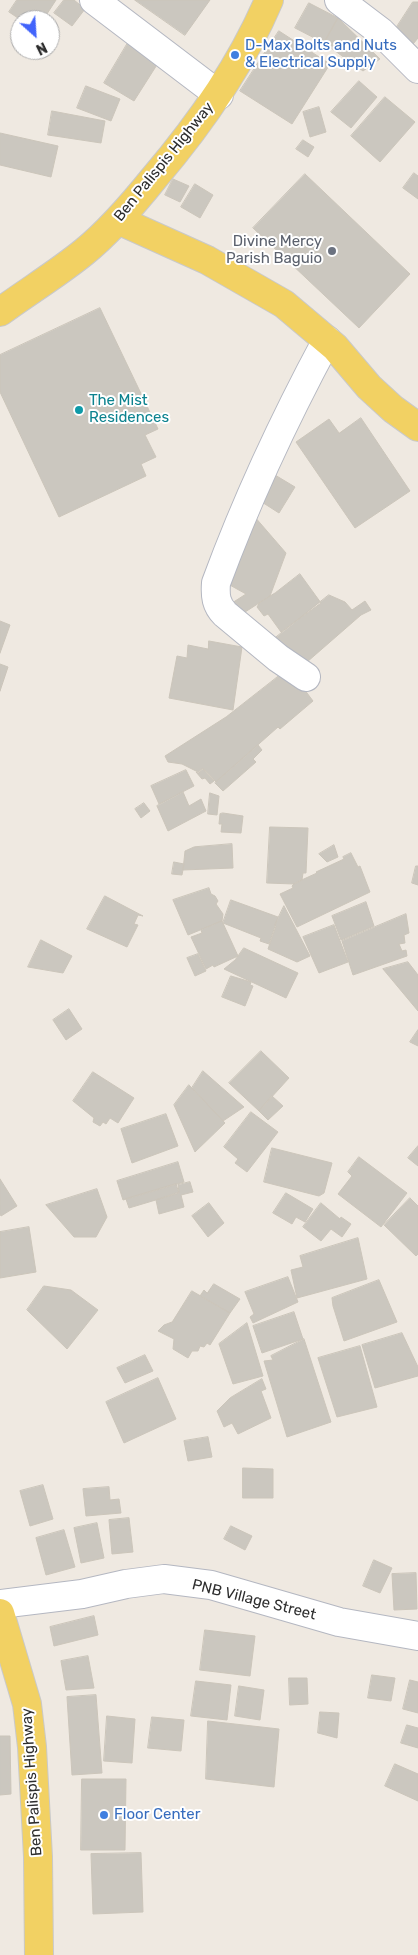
<!DOCTYPE html>
<html>
<head>
<meta charset="utf-8">
<style>
	body { margin:0 }
	#map { position:relative; width:418px; height:1955px; overflow:hidden; background:#efe9e1; font-family:Rubik,sans-serif }
	canvas { display:block }
	.north { position:absolute; left:10px; top:10px; width:50px; height:50px; box-sizing:border-box; background:#fff; border:1px solid #ababab; border-radius:50%; rotate:154deg; font-size:14px; font-weight:700; line-height:20px; text-align:center; color:#2e2e2e }
	.north::after { content:''; display:block; margin:auto; width:18px; height:22px; background:#4264fb; clip-path:polygon(50% 0,100% 100%,50% 72%,0 100%) }
</style>
</head>
<body>
<div id="map">
<canvas width="418" height="1955"></canvas>
<div class="north">N</div>
</div>
<script>
const ctx = document.querySelector('canvas').getContext('2d');
ctx.lineJoin = 'round';
function fillPath(path, color) { ctx.fillStyle = color; ctx.fill(path, 'evenodd'); }
function stroke(path, color, width, dash) { ctx.strokeStyle = color; ctx.lineWidth = width; ctx.lineCap = dash ? 'butt' : 'round'; ctx.setLineDash(dash || []); ctx.stroke(path); }
function label(font, color, halo, rows, align = 'center') {
  ctx.font = font + ' Rubik,sans-serif'; ctx.lineWidth = 4; ctx.setLineDash([]); ctx.textBaseline = 'middle'; ctx.strokeStyle = halo; ctx.fillStyle = color; for (const [text, x, y, turn = 0] of rows) {
    ctx.save(); ctx.translate(x, y); ctx.rotate((+turn || 0) * Math.PI / 180); ctx.textAlign = isNaN(turn) ? turn : align; if (halo) ctx.strokeText(text, 0, 0); ctx.fillText(text, 0, 0); ctx.restore();
  }
}
const building = new Path2D(`
	M17,0H56L43,20H21L9,12Z
	M64,0H74L85,9L72,26L54,13Z
	M135,0H210L185,35Z
	M413,2H418V38L409,49L391,36Z
	M309,3L338,18L324,43L295,28Z
	M338,18L380,59L363,71L324,43Z
	M279,31L330,64L292,124L240,91Z
	M129,41L160,60L134,101L104,83Z
	M359,81L377,97L351,128L331,112Z
	M86,86L120,99L111,121L77,108Z
	M385,97L415,122L380,162L351,136Z
	M319,107L326,132L310,137L303,112Z
	M52,111L105,121L101,143L48,135Z
	M0,133L58,146L51,177L0,165Z
	M303,140L314,147L308,157L296,149Z
	M414,173L418,176V199L403,188Z
	M305,174L410,274L359,328L253,228Z
	M173,179L189,186L180,202L165,195Z
	M195,184L213,195L200,218L181,207Z
	M100,308L158,429L145,435L156,457L141,464L146,476L59,517L0,392V355Z
	M361,418L410,491L355,528L296,442L329,419L339,433Z
	M270,472L295,487L279,513L254,497Z
	M254,516L286,553L270,596L242,614L232,603L246,594L228,584Z
	M300,574L321,603L281,632L268,614L264,616L257,607L260,602L275,593Z
	M329,595L345,602L352,610L365,601L371,610L361,615L299,669L274,639Z
	M0,621L10,625L0,653Z
	M209,641L242,647L233,710L169,698L177,656L187,658L188,645L208,649Z
	M0,664L8,667L0,691Z
	M284,672L301,690L304,689L313,701L280,729L278,727L216,782L203,768L198,772L182,764L168,762L165,756L226,717Z
	M258,745L262,750L253,759L256,762L223,791L215,783Z
	M203,769L214,781L210,784L205,778L202,779L196,772L198,773Z
	M186,770L194,786L159,804L151,786Z
	M183,792L189,806L201,799L206,811L168,831L157,806Z
	M210,793L219,796L217,815L208,814Z
	M144,803L150,811L141,818L135,809Z
	M223,813L243,816L241,833L221,832L222,824H219L220,814Z
	M270,827L308,828L306,873H303L302,880L294,884L267,883Z
	M232,844L233,868L183,870L185,851L194,847Z
	M334,845L338,857L327,862L319,854Z
	M351,853L358,867L360,866L370,892L297,927L280,894L293,888L292,886L295,883L317,873L316,872L344,859L343,857Z
	M174,862L184,864L182,875L172,874Z
	M416,866H418V885L412,883Z
	M209,888L211,894L215,896L218,901L216,904L223,914L222,921L188,935L173,900Z
	M105,896L143,916L138,915L134,924L138,925L127,947L87,929Z
	M231,900L278,917L269,944L260,941L261,938L223,923Z
	M366,902L374,926L341,940L332,916Z
	M284,906L310,956L297,962L268,949L276,926L275,925Z
	M406,914L409,933L404,935L405,943L399,944L402,951L406,950L407,956L353,975L342,941Z
	M222,921L238,956L214,967L213,965L206,969L191,937L202,933L201,930Z
	M334,925L348,962L319,973L303,937Z
	M41,940L72,956L63,973L28,967Z
	M244,948L298,973L286,998L224,969L235,960Z
	M198,954L206,971L195,976L187,958Z
	M408,962L418,975V1011L383,969Z
	M231,976L251,982L250,985L253,986L245,1006L222,997Z
	M69,1009L82,1029L66,1040L53,1020Z
	M418,1030V1046L410,1042Z
	M261,1051L289,1078L259,1111L229,1083Z
	M203,1071L244,1107L223,1121L192,1088Z
	M93,1072L134,1098L118,1123L110,1118L106,1124L103,1122L100,1126L93,1122L94,1118L73,1101Z
	M189,1085L225,1123L195,1152L174,1105Z
	M272,1096L283,1106L268,1120L259,1111Z
	M251,1112L278,1132L247,1172L235,1163L238,1159L224,1147Z
	M166,1114L178,1146L132,1163L121,1129Z
	M418,1146V1166L408,1158Z
	M272,1148L332,1163L324,1193L319,1196L264,1182Z
	M359,1157L407,1193L381,1227L338,1194L352,1176L348,1172Z
	M178,1162L184,1182L123,1200L117,1181Z
	M0,1179L17,1206L1,1216L0,1214Z
	M190,1182L193,1192L181,1195L184,1207L159,1214L156,1200L179,1192L178,1185Z
	M176,1184L179,1193L129,1208L126,1199Z
	M97,1189L107,1217L96,1237H74L46,1205Z
	M286,1193L313,1209L305,1222L296,1217L292,1224L273,1213Z
	M410,1198L418,1206V1254L416,1256L384,1225Z
	M209,1203L224,1223L208,1237L192,1216Z
	M321,1203L340,1219L341,1217L351,1224L342,1237L331,1229L321,1241L303,1227Z
	M29,1227L36,1272L0,1278V1232Z
	M358,1238L367,1279L297,1298L291,1270L303,1267L300,1256Z
	M288,1277L298,1302L253,1323L250,1317L254,1314L245,1292Z
	M379,1280L397,1322L344,1341L333,1306L332,1298Z
	M214,1284L240,1299L230,1313L200,1296L204,1290L207,1293Z
	M44,1286L71,1290L98,1310L67,1349L27,1310Z
	M192,1291L230,1313L210,1345L207,1343L204,1347L200,1346L198,1351H192L188,1358L173,1349L174,1339L158,1331L164,1325L172,1322Z
	M294,1312L303,1339L262,1353L253,1326Z
	M247,1323L263,1376L233,1384L219,1344Z
	M402,1333L418,1367V1376L375,1388L362,1345Z
	M304,1339L331,1422L287,1437L264,1361L273,1360L271,1356Z
	M360,1346L377,1407L337,1417L318,1358Z
	M145,1355L153,1371L125,1383L117,1368Z
	M158,1378L176,1419L124,1443L106,1402Z
	M262,1379L266,1389L261,1391L271,1418L238,1434L232,1423L224,1427L217,1411L230,1398Z
	M208,1437L212,1457L188,1461L184,1441Z
	M243,1468L273,1469V1498H243Z
	M43,1485L53,1519L30,1526L20,1491Z
	M109,1487L110,1500L119,1499L121,1513L86,1516L83,1489Z
	M129,1518L133,1552L112,1554L109,1520Z
	M97,1523L104,1558L81,1563L74,1528Z
	M231,1526L252,1536L245,1550L224,1539Z
	M64,1530L75,1567L46,1575L36,1538Z
	M374,1560L392,1568L380,1593L363,1586Z
	M416,1573L417,1609L394,1610L392,1574Z
	M94,1616L98,1635L54,1646L50,1627Z
	M205,1630L255,1636L250,1676L200,1670Z
	M88,1656L94,1688L66,1690L61,1661Z
	M372,1675L395,1678L391,1701L368,1698Z
	M289,1678H307L308,1704L290,1705Z
	M410,1680L418,1682V1713L403,1709Z
	M196,1681L231,1685L227,1720L191,1716Z
	M239,1686L264,1690L260,1720L235,1716Z
	M96,1695L102,1773L72,1775L67,1697Z
	M320,1712L339,1713L337,1738L318,1733Z
	M107,1716L135,1719L132,1763L104,1761Z
	M152,1717L184,1720L181,1751L148,1748Z
	M208,1721L279,1729L274,1787L206,1779Z
	M407,1725L418,1728V1748L401,1743Z
	M0,1736H10L11,1794L0,1795Z
	M395,1764L418,1774V1801L385,1786Z
	M82,1779H126L125,1850H81Z
	M141,1853L143,1912L93,1914L91,1854Z`);
fillPath(building, '#cbc7bf');
stroke(building, '#cbc5ba', 1);
const street = new Path2D(`
	M94,0L219,95
	M339,0L381,32L418,69
	M306,677L278,658L225,614C216,605 215,596 216,583C247,499 285,418 327,340
	M0,1604L82,1594L126,1584L164,1579L211,1585L339,1622L418,1636`);
const primary = new Path2D(`
	M118,220L207,260L284,304L335,347L369,387L393,409L418,427
	M0,312C27,292 57,274 84,252C110,231 133,204 154,178C200,124 241,66 269,0
	M0,1613L27,1704L32,1747L38,1857L39,1955`);
stroke(street, '#b4b7c1', 30);
stroke(primary, '#c9c9c9', 30);
stroke(street, '#fff', 28);
stroke(primary, '#f2d163', 28);
for (const [x, y, r, color] of [
	[235,55,5,"#3f7fe0"],
	[332,251,5,"#6b7280"],
	[79,410,5,"#0f9aa8"],
	[104,1815,5,"#3f7fe0"]
]) { const dot = new Path2D(); dot.arc(x, y, r, 0, 2 * Math.PI); ctx.fillStyle = color; ctx.fill(dot); stroke(dot, '#fff', 2); }
label('15px', '#366cbe', '#fff', [
	["D-Max Bolts and Nuts",245,46],
	["& Electrical Supply",245,63],
	["Floor Center",114,1815]
], 'left');
label('15px', '#2e2e2e', '#fff', [
	["Ben Palispis Highway",164,162,-51],
	["PNB Village Street",254,1600,14],
	["Ben Palispis Highway",32,1782,-94]
]);
label('15px', '#5b616d', '#fff', [
	["Divine Mercy",322,242],
	["Parish Baguio",322,259]
], 'right');
label('15px', '#0d838f', '#fff', [
	["The Mist",89,401],
	["Residences",89,418]
], 'left');
</script>
</body>
</html>
